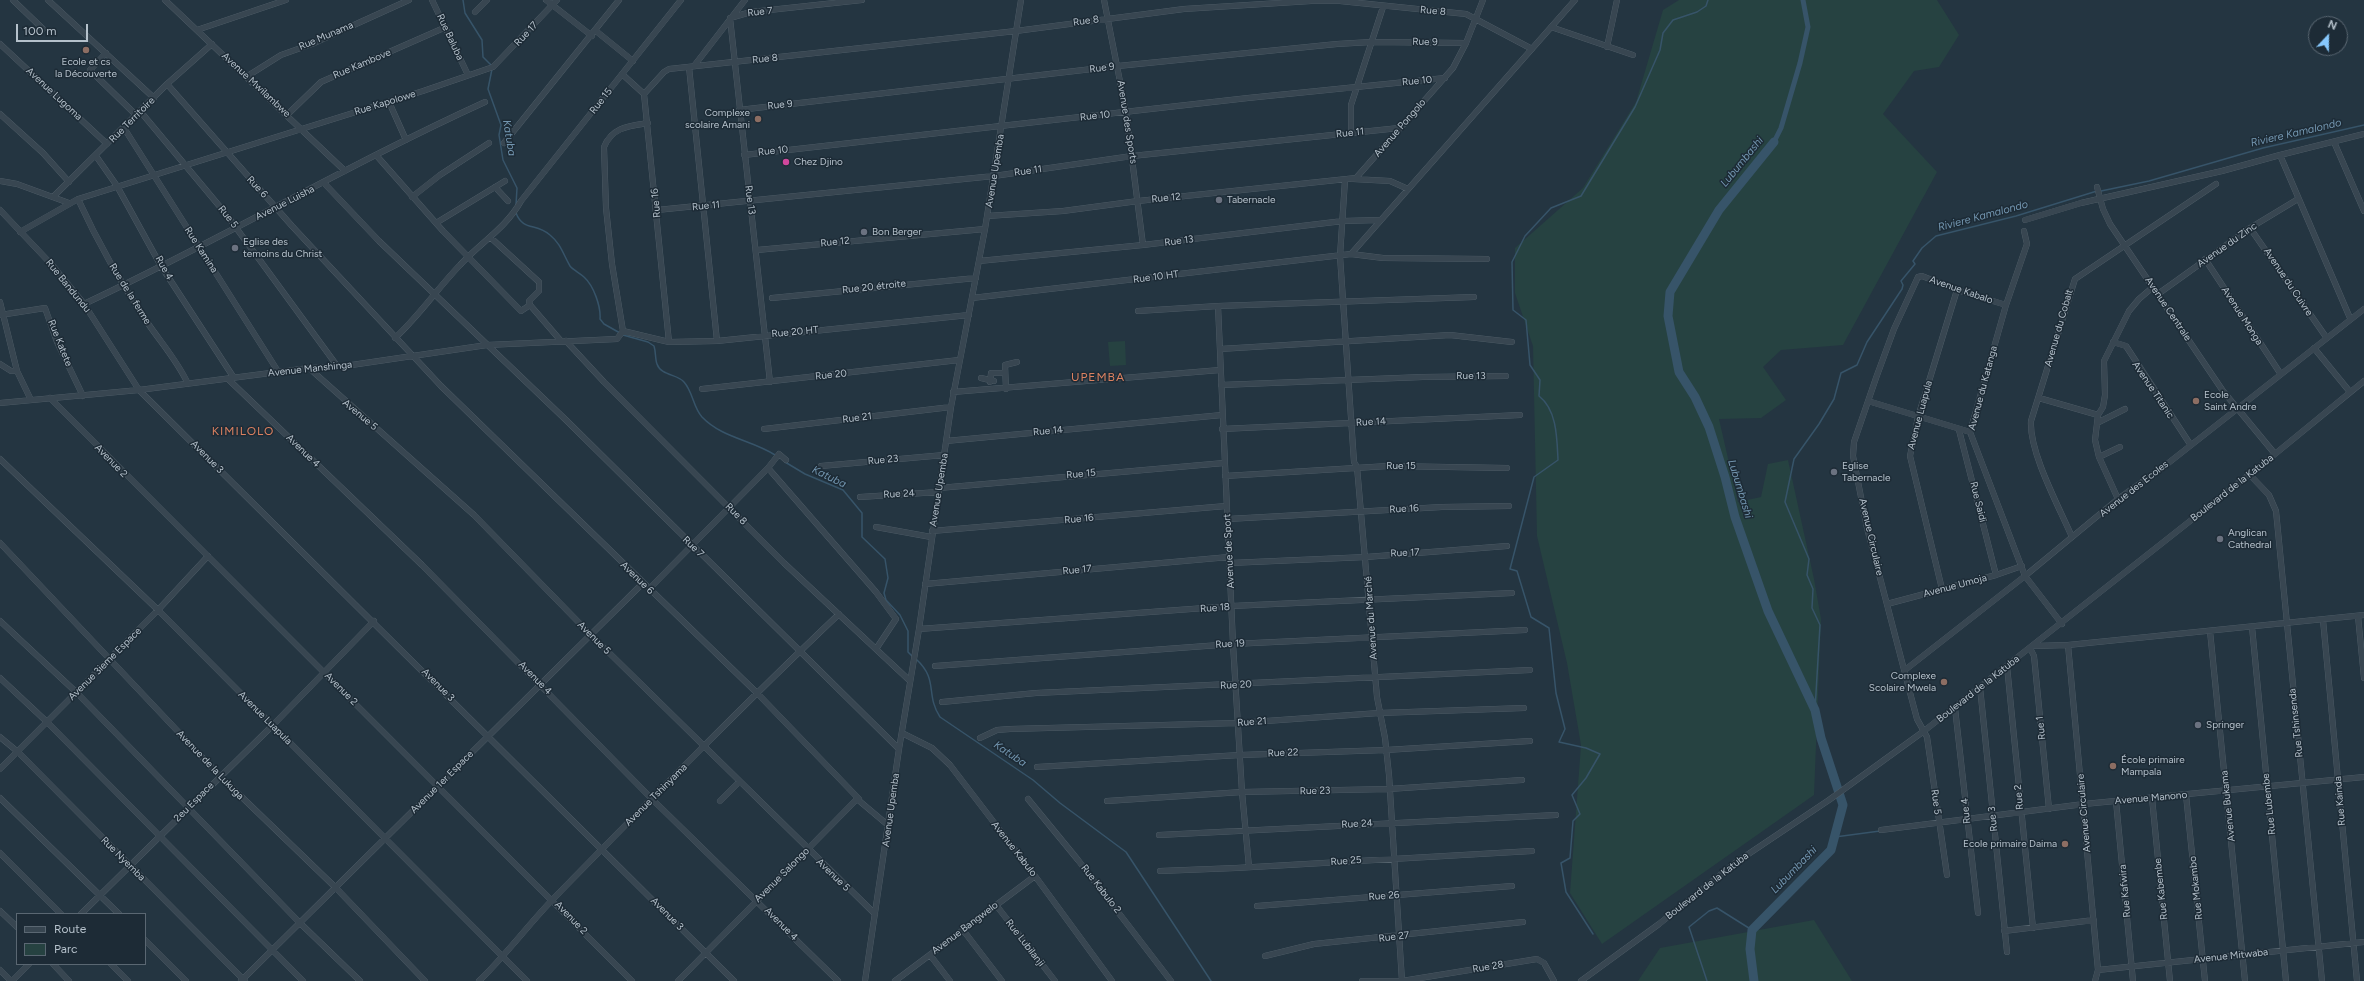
<!DOCTYPE html>
<html>
<head>
<meta charset="utf-8">
<style>
	body { margin:0 }
	#map { position:relative; width:2364px; height:981px; overflow:hidden; background:#243541; font-family:Figtree,sans-serif }
	canvas { display:block }
	.legend { position:absolute; left:16px; top:913px; width:130px; height:52px; box-sizing:border-box; background:#1d2b36; border:1px solid #5a6772; margin:0; padding:5px 7px; list-style:none; font-size:12px; color:#b5c1cb }
	.legend li { display:flex; align-items:center; gap:8px; height:20px }
	.legend b { width:20px; border:1px solid #5a6772 }
	.north { position:absolute; left:2308px; top:16px; width:40px; height:40px; box-sizing:border-box; background:#1d2b36; border:1px solid #5a6772; border-radius:50%; rotate:22deg; font-size:11px; font-weight:700; line-height:16px; text-align:center; color:#b5c1cb }
	.north::after { content:''; display:block; margin:auto; width:14px; height:18px; background:#87c8fd; clip-path:polygon(50% 0,100% 100%,50% 72%,0 100%) }
	.scale { position:absolute; left:16px; top:24px; width:72px; height:18px; box-sizing:border-box; border:2px solid #b5c1cb; border-top:0; padding-left:5px; font-size:12px; line-height:14px; white-space:nowrap; color:#b5c1cb; -webkit-text-stroke:3px #1d2b36; paint-order:stroke }
</style>
</head>
<body>
<div id="map">
<canvas width="2364" height="981"></canvas>
<ul class="legend">
<li><b style="height:5px;background:#384651"></b>Route</li>
<li><b style="height:11px;background:#264241"></b>Parc</li>
</ul>
<div class="north">N</div>
<div class="scale">100 m</div>
</div>
<script>
const ctx = document.querySelector('canvas').getContext('2d');
ctx.lineJoin = 'round';
function fillPath(path, color) { ctx.fillStyle = color; ctx.fill(path, 'evenodd'); }
function stroke(path, color, width, dash) { ctx.strokeStyle = color; ctx.lineWidth = width; ctx.lineCap = dash ? 'butt' : 'round'; ctx.setLineDash(dash || []); ctx.stroke(path); }
function label(font, color, halo, rows, align = 'center') {
  ctx.font = font + ' Figtree,sans-serif'; ctx.lineWidth = 3; ctx.setLineDash([]); ctx.textBaseline = 'middle'; ctx.strokeStyle = halo; ctx.fillStyle = color; for (const [text, x, y, turn = 0] of rows) {
    ctx.save(); ctx.translate(x, y); ctx.rotate((+turn || 0) * Math.PI / 180); ctx.textAlign = isNaN(turn) ? turn : align; if (halo) ctx.strokeText(text, 0, 0); ctx.fillText(text, 0, 0); ctx.restore();
  }
}
fillPath(new Path2D(`
	M1679,0H1937L1959,35L1939,67L1914,71L1883,114L1937,172L1843,345L1781,350L1763,367L1786,400L1761,418L1719,419L1738,502L1761,497L1768,464L1788,460L1814,579L1821,619L1814,795L1602,944L1570,893L1581,745L1567,663L1537,536L1533,346L1515,293V248L1583,188L1636,102L1663,10Z
	M1125,341L1126,365L1110,366L1108,342Z
	M1814,920L1852,981H1638L1660,948Z`), '#264241');
stroke(new Path2D(`
	M463,0L465,13L482,40L483,57L491,65
	M492,69L488,89L501,125L499,135L503,160L517,188L516,205
	M2101,191L2149,181L2263,148L2364,125
	M516,213C523,231 536,223 550,235C561,244 563,254 570,266C573,270 580,273 584,277C594,286 601,307 600,319L604,324L620,333
	M623,335L648,342L654,346C656,352 655,359 657,364C661,376 678,374 684,382C693,392 693,407 702,417C722,438 752,440 775,455
	M785,462L805,474L843,490L862,513V537L885,559L888,578L884,593L886,600L900,615L908,631V652L913,657
	M916,659C939,680 925,694 940,717L1033,780L1060,803L1126,852L1211,981
	M1815,710L1820,625L1812,608L1813,589L1807,575L1809,559L1785,502L1794,459L1819,424L1834,399L1841,373L1857,365L1867,342L1902,289L1903,285L1901,281L1915,264L1913,261L1922,248L1936,236L2016,216L2097,191
	M1835,837L1880,831
	M1593,934L1566,892L1561,863L1570,858L1573,821L1580,814L1572,795L1586,778L1600,754L1586,748L1559,742L1565,729L1556,693L1549,628L1531,617L1517,571L1510,569L1534,477L1558,460C1557,438 1557,410 1539,396L1540,380L1530,365L1526,320L1513,310L1512,262L1525,236L1551,208L1581,196L1635,107L1660,50L1663,33L1673,20L1697,12L1706,6L1708,0
	M1707,981L1689,927L1709,911L1717,908L1752,930`), '#375469', 1.5);
stroke(new Path2D(`
	M1774,142L1781,128L1800,63L1808,27L1803,0`), '#375469', 5);
stroke(new Path2D(`
	M1754,981L1750,949L1752,930L1831,850L1843,805L1821,738L1815,710L1768,611L1735,517L1725,477L1709,427L1695,397L1679,372L1668,316L1670,292L1719,210L1774,142`), '#375469', 9);
const minor = new Path2D(`
	M13,0L43,29
	M48,0L154,98
	M165,0L345,171
	M432,0L468,75
	M546,0L592,36
	M1104,0L1126,112L1143,245
	M475,12L487,0
	M1551,27L1633,55
	M197,30L286,0
	M596,31L633,61
	M0,44L107,144
	M1607,47L1617,0
	M106,53L90,70L136,115
	M694,66L745,0
	M689,67L717,341
	M622,74L644,94L669,342
	M246,77L281,55L312,44L409,0
	M167,84L292,226L441,386L757,693L859,799
	M644,94L664,72L669,69L1016,31L1184,9L1311,1H1340L1466,14L1532,49
	M389,102L406,140
	M739,110L1118,66L1337,44L1371,42L1466,43
	M140,111L226,214L338,367
	M0,114L43,153L69,182
	M287,115L321,82L446,27
	M124,128L279,373
	M1351,133V105L1383,7
	M2334,142L2364,211
	M504,143L619,0
	M376,155L443,231L521,311L530,305L529,301L539,291V282L490,237
	M744,155L1248,98L1445,78
	M2280,155L2364,134
	M96,156L117,186L161,266L234,378
	M1353,179L1390,181L1408,189
	M1345,180L1340,256L1354,462L1357,467L1377,697L1385,738L1389,775L1402,981
	M0,181L17,184L69,203
	M324,183L379,241L567,421L899,749
	M495,187L508,201
	M2097,187L2103,209L2110,224L2223,391L2275,454
	M53,197L167,84L212,44
	M412,197L440,175L489,143
	M78,199C98,243 122,285 149,325C163,345 178,362 188,384
	M0,210L52,265L84,304L139,390L734,981
	M657,210L994,176L1132,156L1399,128
	M987,216L1063,211L1138,201L1356,178L1453,68L1466,43L1483,0
	M2025,220L2081,203L2222,171L2280,155L2350,318
	M436,223L505,181
	M2250,228L2326,337
	M2024,231L2027,244L2006,305L1970,432L2025,576L2062,624
	M20,232L78,199L423,91L493,67L557,0
	M757,250L985,229
	M1351,254L1383,258L1487,259
	M2205,259L2280,373
	M979,261L1143,245L1343,221L1379,220
	M2158,294L2250,228L2298,199
	M772,298L976,278
	M972,298L1351,254L1575,0
	M0,302L17,371L31,400
	M84,304C220,240 349,164 485,102
	M530,305L561,341
	M1218,306L1233,644L1242,792L1249,867
	M1138,311L1218,306L1474,297
	M0,315L45,308L57,342L83,396
	M623,331L669,342L717,341L969,315
	M395,338C419,316 437,289 460,265C480,243 506,228 521,201L681,0
	M566,341L604,382L784,563L910,681
	M2113,342L2126,346L2190,444
	M2314,348L2350,392
	M1220,349L1450,335L1512,342
	M0,364L11,371H17
	M309,368L474,515L591,635L875,914
	M981,378L994,381
	M228,379L422,565L652,799L838,981
	M770,382L730,18L751,12L862,0
	M990,382L991,373H1005
	M1221,385L1423,377L1506,376
	M702,389L959,360
	M1006,389L1005,365L1017,362
	M953,392L1220,370
	M50,398L632,981
	M2039,398L2098,415
	M1868,401L1970,432
	M0,403L139,390L309,368L338,367L487,345L617,339L623,331L612,264L606,208L604,147C612,127 629,126 648,123
	M2097,423L2125,409
	M764,429L951,407
	M1222,429L1520,415
	M1959,430L1996,575
	M946,441L1222,415
	M2099,457L2120,447
	M0,459L158,610L527,981
	M821,466L944,455
	M768,468L876,592L896,619L876,649
	M2249,474L2269,495L2276,511L2322,981
	M1225,476L1388,466L1507,468
	M939,488L1224,463
	M860,497L939,492
	M2118,499L2099,457L2095,440L2098,415L2103,407L2105,395L2104,361L2129,311L2139,299L2153,287
	M1228,519L1442,507L1509,506
	M876,527L931,537
	M932,531L1226,506
	M2072,537C2059,507 2029,452 2031,421L2075,279L2216,184
	M0,543L220,776L336,888L425,981
	M1230,563L1366,557L1507,546
	M925,584L1229,557
	M649,589L768,468L779,454L786,460
	M1942,589L1910,456L1918,417L1957,290
	M1887,604L1996,575L2022,566
	M2358,616L2364,678
	M2323,620L2357,981
	M0,621L76,692L300,923L360,981
	M2252,627L2286,981
	M919,629L1232,606L1512,593
	M2210,631L2245,981
	M2068,645L2098,970L2095,981
	M2034,646L2068,645L2364,615
	M2030,648L2034,656L2049,809
	M935,666L1233,644L1525,630
	M2007,666L2033,928
	M1905,670L2025,576L2118,499L2162,468L2364,309
	M0,678L47,722L303,981
	M1980,687L2007,952
	M942,702L1036,693L1530,670
	M1955,708L1978,913
	M902,733L932,748L950,765L1035,876L1112,981
	M0,737L18,752L245,981
	M980,738L997,730L1010,729L1238,723L1379,713L1524,708
	M1037,767L1240,755L1386,750L1530,741
	M0,769L158,610L208,556
	M2186,795L2205,981
	M0,798L119,914
	M2152,798L2170,981
	M1028,799L1078,860L1171,981
	M720,801L739,782
	M1107,801L1242,792L1389,789L1522,780
	M2116,801L2133,981
	M1881,830L2084,804L2364,777
	M1159,835L1556,815
	M0,853L61,914
	M1160,871L1236,868L1532,851
	M1947,875L1927,737L1917,719L1913,704L1867,528L1853,456L1854,442L1876,378L1894,329L1918,277L1922,276L1957,290L2006,305
	M996,905L1055,981
	M1257,906L1512,886
	M0,911L17,927
	M81,914L272,726L374,621
	M963,930L1002,981
	M2004,931L2094,920
	M145,940L186,981
	M930,955L950,981
	M1265,956L1314,944L1523,922
	M53,964L69,981
	M111,964L128,981
	M0,970L11,981
	M2098,970L2364,942
	M12,981L29,964
	M241,981L643,583
	M479,981C506,955 528,925 554,898C648,802 742,706 839,614
	M678,981L857,799L889,826
	M865,981L899,749L919,629L951,407L985,229L1021,0
	M895,981L1035,876
	M1362,981H1402L1537,959L1544,963L1554,981
	M1581,981L1659,924L1735,863L1829,800L1924,731L2275,454L2364,381`);
stroke(minor, '#56646e', 6);
stroke(minor, '#384651', 5.5);
for (const [x, y, r, color] of [
	[86,50,4,"#8d6e63"],
	[758,119,4,"#8d6e63"],
	[786,162,4,"#d1479c"],
	[1219,200,4,"#6b7280"],
	[864,232,4,"#6b7280"],
	[235,248,4,"#6b7280"],
	[2196,401,4,"#8d6e63"],
	[1834,472,4,"#6b7280"],
	[2220,539,4,"#6b7280"],
	[1944,682,4,"#8d6e63"],
	[2198,725,4,"#6b7280"],
	[2113,766,4,"#8d6e63"],
	[2065,844,4,"#8d6e63"]
]) { const dot = new Path2D(); dot.arc(x, y, r, 0, 2 * Math.PI); ctx.fillStyle = color; ctx.fill(dot); stroke(dot, '#1d2b36', 1.5); }
label('10px', '#b5c1cb', '#1d2b36', [
	["Rue 8",1433,11,5],
	["Rue 7",760,12,-6],
	["Rue 8",1086,21,-8],
	["Rue 17",526,34,-47],
	["Rue Munama",326,36,-23],
	["Rue Baluba",450,37,65],
	["Rue 9",1425,42,1],
	["Rue 8",765,59,-6],
	["Rue Kambove",362,64,-23],
	["Rue 9",1102,68,-7],
	["Rue 10",1417,81,-5],
	["Avenue Mwilambwe",256,85,43],
	["Avenue Lugoma",54,94,43],
	["Rue 15",601,101,-52],
	["Rue Kapolowe",385,103,-17],
	["Rue 9",780,105,-6],
	["Rue 10",1095,116,-6],
	["Rue Territoire",132,120,-45],
	["Avenue des Sports",1127,122,81],
	["Avenue Pongolo",1400,128,-49],
	["Rue 11",1350,133,-6],
	["Rue 10",773,151,-6],
	["Avenue Upemba",995,171,-81],
	["Rue 11",1028,171,-8],
	["Rue 6",257,187,47],
	["Rue 12",1166,198,-6],
	["Rue 13",750,200,83],
	["Avenue Luisha",285,203,-27],
	["Rue 16",656,203,-95],
	["Rue 11",706,206,-5],
	["Rue 5",228,217,52],
	["Rue 13",1179,241,-7],
	["Rue 12",835,242,-6],
	["Avenue du Zinc",2227,245,-35],
	["Rue Kamina",201,250,57],
	["Rue 4",164,268,61],
	["Rue 10 HT",1156,277,-7],
	["Avenue du Cuivre",2288,282,56],
	["Rue Bandundu",68,286,51],
	["Rue 20 étroite",874,287,-6],
	["Avenue Kabalo",1961,290,19],
	["Rue de la ferme",130,294,58],
	["Avenue Centrale",2168,309,56],
	["Avenue Monga",2242,316,57],
	["Avenue du Cobalt",2059,328,-74],
	["Rue 20 HT",795,332,-5],
	["Rue Katete",60,343,68],
	["Avenue Manshinga",310,369,-6],
	["Rue 20",831,375,-6],
	["Rue 13",1471,376],
	["Avenue du Katanga",1983,388,-75],
	["Avenue Titanic",2153,390,56],
	["Avenue 5",360,415,40],
	["Avenue Luapula",1920,415,-75],
	["Rue 21",857,418,-7],
	["Rue 14",1371,422,-3],
	["Rue 14",1048,431,-5],
	["Avenue 4",303,451,44],
	["Avenue 3",207,457,45],
	["Rue 23",883,460,-5],
	["Avenue 2",111,461,46],
	["Rue 15",1401,466],
	["Rue 15",1081,474,-5],
	["Boulevard de la Katuba",2232,488,-38],
	["Avenue des Ecoles",2134,489,-38],
	["Avenue Upemba",939,490,-81],
	["Rue 24",899,494,-3],
	["Rue Saidi",1978,502,76],
	["Rue 16",1404,509,-3],
	["Rue 8",736,514,45],
	["Rue 16",1079,519,-5],
	["Avenue Circulaire",1871,537,77],
	["Rue 7",693,547,44],
	["Avenue de Sport",1229,551,-93],
	["Rue 17",1405,553,-2],
	["Rue 17",1077,570,-5],
	["Avenue 6",637,578,44],
	["Avenue Umoja",1955,586,-15],
	["Rue 18",1215,608,-4],
	["Avenue du Marché",1371,618,-94],
	["Avenue 5",594,638,45],
	["Rue 19",1230,644,-3],
	["Avenue 3ieme Espace",105,664,-45],
	["Avenue 4",535,678,45],
	["Avenue 3",438,685,45],
	["Rue 20",1236,685,-3],
	["Avenue 2",341,689,45],
	["Boulevard de la Katuba",1978,689,-38],
	["Avenue Luapula",265,718,45],
	["Rue 21",1252,722,-4],
	["Rue Tshinsenda",2296,723,-96],
	["Rue 1",2041,728,-96],
	["Rue 22",1283,753,-2],
	["Avenue de la Lukuga",210,765,46],
	["Avenue 1er Espace",442,782,-45],
	["Rue 23",1315,791,-1],
	["Avenue Tshinyama",656,795,-45],
	["Rue 2",2019,797,-95],
	["Avenue Manono",2151,798,-5],
	["Rue Kainda",2340,801,-95],
	["2eu Espace",194,802,-45],
	["Rue 5",1936,802,82],
	["Rue Lubembe",2269,804,-96],
	["Avenue Bukama",2228,806,-96],
	["Avenue Upemba",891,810,-82],
	["Rue 4",1966,811,-96],
	["Avenue Circulaire",2084,813,-95],
	["Rue 3",1993,819,-96],
	["Rue 24",1357,824,-3],
	["Avenue Kabulo",1014,849,52],
	["Rue Nyemba",123,859,45],
	["Rue 25",1346,861,-4],
	["Avenue Salongo",782,875,-45],
	["Avenue 5",833,875,44],
	["Boulevard de la Katuba",1707,886,-38],
	["Rue Mokambo",2196,888,-96],
	["Rue Kabulo 2",1101,889,52],
	["Rue Kabembe",2161,889,-96],
	["Rue Kafwira",2125,891,-95],
	["Rue 26",1384,896,-4],
	["Avenue 3",667,914,45],
	["Avenue 2",571,918,46],
	["Avenue 4",781,924,45],
	["Avenue Bangwelo",965,928,-37],
	["Rue 27",1394,937,-7],
	["Rue Lubilanji",1025,943,52],
	["Avenue Mitwaba",2231,956,-6],
	["Rue 28",1488,967,-10]
]);
label('10px', '#b5c1cb', '#1d2b36', [
	["Ecole et cs",86,62,"center"],
	["la Découverte",86,74,"center"],
	["Complexe",750,113,"right"],
	["scolaire Amani",750,125,"right"],
	["Chez Djino",794,162],
	["Tabernacle",1227,200],
	["Bon Berger",872,232],
	["Eglise des",243,242],
	["temoins du Christ",243,254],
	["Ecole",2204,395],
	["Saint Andre",2204,407],
	["Eglise",1842,466],
	["Tabernacle",1842,478],
	["Anglican",2228,533],
	["Cathedral",2228,545],
	["Complexe",1936,676,"right"],
	["Scolaire Mwela",1936,688,"right"],
	["Springer",2206,725],
	["École primaire",2121,760],
	["Mampala",2121,772],
	["Ecole primaire Daima",2057,844,"right"]
], 'left');
label('italic 11px', '#7396b0', '#1d2b36', [
	["Riviere Kamalondo",2296,133,-13],
	["Katuba",509,138,81],
	["Lubumbashi",1742,162,-51],
	["Riviere Kamalondo",1983,216,-15],
	["Katuba",829,477,26],
	["Lubumbashi",1740,489,73],
	["Katuba",1010,754,34],
	["Lubumbashi",1794,870,-46]
]);
ctx.letterSpacing = '1px';
label('12px', '#db8160', '#1d2b36', [
	["UPEMBA",1098,377],
	["KIMILOLO",243,431]
]);
ctx.letterSpacing = '0px';
</script>
</body>
</html>
